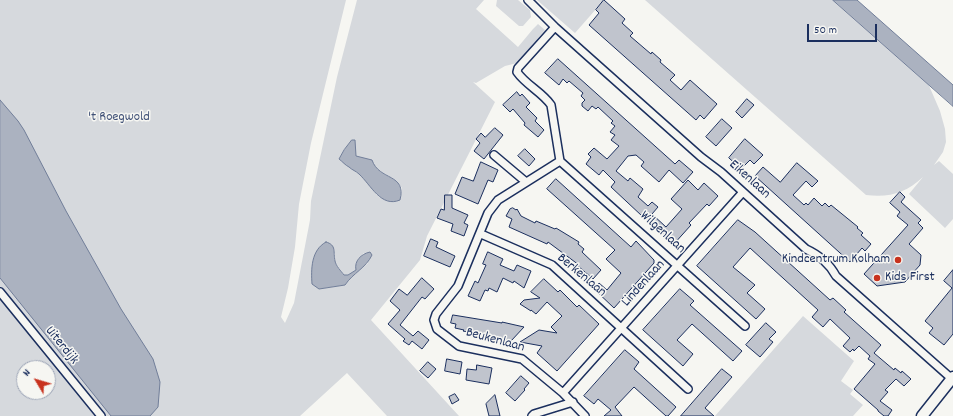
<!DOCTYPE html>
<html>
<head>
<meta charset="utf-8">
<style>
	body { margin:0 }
	#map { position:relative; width:953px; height:416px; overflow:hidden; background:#f6f6f2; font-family:Dekko,sans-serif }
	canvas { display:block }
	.north { position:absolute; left:16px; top:360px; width:40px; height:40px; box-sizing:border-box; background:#f6f6f2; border:1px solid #9ea6b7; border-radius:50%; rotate:308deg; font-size:11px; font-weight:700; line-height:16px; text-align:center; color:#1b2f5e }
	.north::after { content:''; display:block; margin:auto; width:14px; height:18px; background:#c8321e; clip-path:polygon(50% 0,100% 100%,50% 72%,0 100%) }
	.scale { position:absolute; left:807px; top:24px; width:70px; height:18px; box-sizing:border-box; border:2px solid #1b2f5e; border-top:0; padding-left:5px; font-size:12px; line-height:14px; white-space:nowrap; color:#1b2f5e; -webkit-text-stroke:3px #f6f6f2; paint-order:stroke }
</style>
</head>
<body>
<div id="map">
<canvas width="953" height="416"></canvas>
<div class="north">N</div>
<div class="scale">50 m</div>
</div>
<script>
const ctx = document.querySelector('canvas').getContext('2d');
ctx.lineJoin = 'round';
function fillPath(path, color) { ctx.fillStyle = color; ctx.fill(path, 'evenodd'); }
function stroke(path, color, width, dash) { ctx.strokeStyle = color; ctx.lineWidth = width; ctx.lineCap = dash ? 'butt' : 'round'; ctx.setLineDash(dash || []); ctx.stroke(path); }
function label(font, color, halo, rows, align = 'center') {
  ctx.font = font + ' Dekko,sans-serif'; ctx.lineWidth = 3; ctx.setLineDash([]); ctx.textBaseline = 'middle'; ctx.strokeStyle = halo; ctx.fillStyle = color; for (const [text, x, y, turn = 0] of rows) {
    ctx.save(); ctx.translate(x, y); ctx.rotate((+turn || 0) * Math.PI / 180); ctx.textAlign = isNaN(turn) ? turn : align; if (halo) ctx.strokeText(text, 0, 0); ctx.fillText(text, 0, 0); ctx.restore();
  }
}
fillPath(new Path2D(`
	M0,0H346L311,143L299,204L295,247L288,288L281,317L285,323L294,303L310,220L311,201L337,77L357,0H484L476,9L518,47L533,29L538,24L545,30L517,63L505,66L476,83L473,82L495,102L427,236L420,260L371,320L459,416H387L347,373L300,416H0ZM347,147L355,153V156L395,180L402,188L400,200C394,199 386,200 381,198C375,195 373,188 369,183C361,174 349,166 339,159L344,150ZM335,252V262L344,275H348L356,270L357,261L364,253L368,263L349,279L345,285L319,289ZM24,368H48V392H24Z
	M497,0H518L530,10L531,17L523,26H519L496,6Z
	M537,0H604L575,33Z
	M645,0H833L927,81L940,111L945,129L946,142L943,152L934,165L939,161L953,174V219L945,228L909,194L923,177C906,193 889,198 866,195Z
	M803,316L854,361L841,381L853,390L850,394L863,405L853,416H715Z`), '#d6d9dd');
const water = new Path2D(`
	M833,0H857L953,85V106Z
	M0,100L18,121L24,130L66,211L121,309L153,359L160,382L158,407L150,416H111L0,278Z
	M352,140H355L356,156L372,160C379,181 407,173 400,200C381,208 371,185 359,174C356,171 352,170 349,167C345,165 343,162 339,159L344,150Z
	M326,242C337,245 333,252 335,261C336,266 341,271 344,275H348L356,270C354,261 361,254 370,252L372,255C366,268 353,273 345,285L319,289L312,284C311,269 311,250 326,242Z`);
fillPath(water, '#abb2c0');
stroke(water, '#717e99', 1);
const building = new Path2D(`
	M604,0L625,19L622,23L633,33L630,36L651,54L652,52L661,60L660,62L675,75L670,80L681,90L690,80L717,104L704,119L700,115L696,120L589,25L599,13L596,10Z
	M558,59L675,164L679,160L693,172L683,183L669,170L659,182L641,166L644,162L636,155L628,156L616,171L628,181L630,178L643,189L638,197L648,206L652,202L658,207L652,214L666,227L682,209L671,199L688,180L698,190L704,183L718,196L709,206L707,204L689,223L691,225L673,245L611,187L615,182L603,170L599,175L586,164L591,157L588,154L594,148L607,159L619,146L611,140L615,135L610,132L615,126L611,123L613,121L598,107L596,109L592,106L588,111L582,106V103L585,100L581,96L583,93L569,81L567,83L563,79L559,85L545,73Z
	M517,92L520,96L522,94L530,103L526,107L537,118L535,121L544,130L538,137L524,125L525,123L513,109L510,112L503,105Z
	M747,99L754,105L742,118L736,112Z
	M722,119L732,128L716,146L706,137Z
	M495,128L503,135L484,159L474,151L480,143L476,139L481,133L485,137Z
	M745,139L763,155L754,164L750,160L741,169L729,158Z
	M525,149L535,159L529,166L518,156Z
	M481,162L498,170L493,182L488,180L478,204L455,194L462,177L473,181Z
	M797,163L818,181L812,187L806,181L793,195L804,205L806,203L808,205L814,198L822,206L825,203L829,207L831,205L858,227L857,228L863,233L861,235L871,244L865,251L862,248L850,262L755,176L763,167L780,182Z
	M556,179L631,247L636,241L654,260V263L614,308L594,289L599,283L607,290L621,273L606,259L615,250L547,189Z
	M900,192L905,197L901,202L921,220L918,223L923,228L909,244L921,255L920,265L905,282L877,286L864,274L908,225L897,216L900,212L890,203Z
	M445,195H452V208L468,215L464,223L468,225L464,236L451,231L453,224L437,218L441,209L444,210Z
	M513,208L516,210L517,209L521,216L535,223L536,221L555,229L556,228L579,242L578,244L584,249L582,252L601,270L593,279L578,266L579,265L548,242L547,244L509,227L512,219L506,216L510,209Z
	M738,220L755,232L830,300L833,298L846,310L844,312L881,345L874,353L894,370L895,368L901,373L902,371L911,379L904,386L896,379L885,390L888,392L880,401L892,410L888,416H884L878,411V410L854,389L875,364L868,359L870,356L859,346L854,351L853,349L850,352L843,346L850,338L830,319L823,327L812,317L818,310L750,248L733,267L755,285L747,293L765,309L756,319L697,266Z
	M431,239L438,242L436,247L455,256L450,267L424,256Z
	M488,252L503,259L500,265L514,271L517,265L531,271L524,288L514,281L513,283L503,278L497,292L489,288L488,291L485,290L480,301L468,296L475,281L478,283L486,265L483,264Z
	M953,270V334L944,345L929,333L933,328L925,321L952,288L944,281Z
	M422,278L434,289L425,299L422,297L400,325L413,336L418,331L429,340L422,349L412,341L409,345L403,341L405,339L388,324L400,310L390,301L399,289L407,295Z
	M544,279L558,292L560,290L577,307L579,305L599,324L557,371L537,353L542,346L520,342L539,330L557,333L551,327L562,316L547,302L536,314L531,310V311L520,304L524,300L540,298L531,292Z
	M680,289L694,301L690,305L742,351L733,361L692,324L677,340L693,354L683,366L643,330Z
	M453,315L502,323V322L524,327L511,341L463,331L464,330L455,328L456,324L451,323Z
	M766,323L776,332L769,339L773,342L760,357L746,345Z
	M625,350L639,362L634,369L676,407L668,416H666L634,387L615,407L622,416H604L611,410L598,399L594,404L584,396Z
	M447,359L462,362L460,374L445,371Z
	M428,362L436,369L428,378L420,371Z
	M477,365L492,368L489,384L466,380L467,369L476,370Z
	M722,369L732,377L705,408L714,416H681Z
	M521,376L529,383L524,389L525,390L515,401L506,393Z
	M455,394L459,400L452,404L449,397Z
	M495,395L500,416H489L486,404Z`);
fillPath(building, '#c0c4cd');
stroke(building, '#1b2f5e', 1);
const street = new Path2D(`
	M528,0L555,27L701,157L721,172L806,249C819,255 829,263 836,276L952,379
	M555,27L518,68L517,72C526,85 542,92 551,105L560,161L498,200L488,213L458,286L436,314L434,320L437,329L459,346L522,359L563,393L585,416
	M494,155L526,182
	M560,161L745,326
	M481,234L552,265L688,389
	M0,292L101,416
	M563,393L743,192
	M532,416L534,414L573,402`);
const secondary = new Path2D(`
	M922,416L953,377`);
stroke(street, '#1b2f5e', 10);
stroke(secondary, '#1b2f5e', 13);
stroke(street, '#f6f6f2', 7);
stroke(secondary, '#f6f6f2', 10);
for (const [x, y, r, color] of [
	[898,260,4,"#c8321e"],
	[877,278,4,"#c8321e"]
]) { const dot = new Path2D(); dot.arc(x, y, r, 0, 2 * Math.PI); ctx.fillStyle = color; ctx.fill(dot); stroke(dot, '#f6f6f2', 1.5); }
label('14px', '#405177', '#f6f6f2', [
	["'t Roegwold",119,118]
]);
label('14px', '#1b2f5e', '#f6f6f2', [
	["Eikenlaan",749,180,42],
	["Wilgenlaan",662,233,42],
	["Berkenlaan",581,276,40],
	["Lindenlaan",644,284,-48],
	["Beukenlaan",495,341,15],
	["Uiterdijk",61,346,51]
]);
label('14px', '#1b2f5e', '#f6f6f2', [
	["Kindcentrum Kolham",890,260],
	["Kids First",885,278,"left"]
], 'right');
</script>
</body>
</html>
